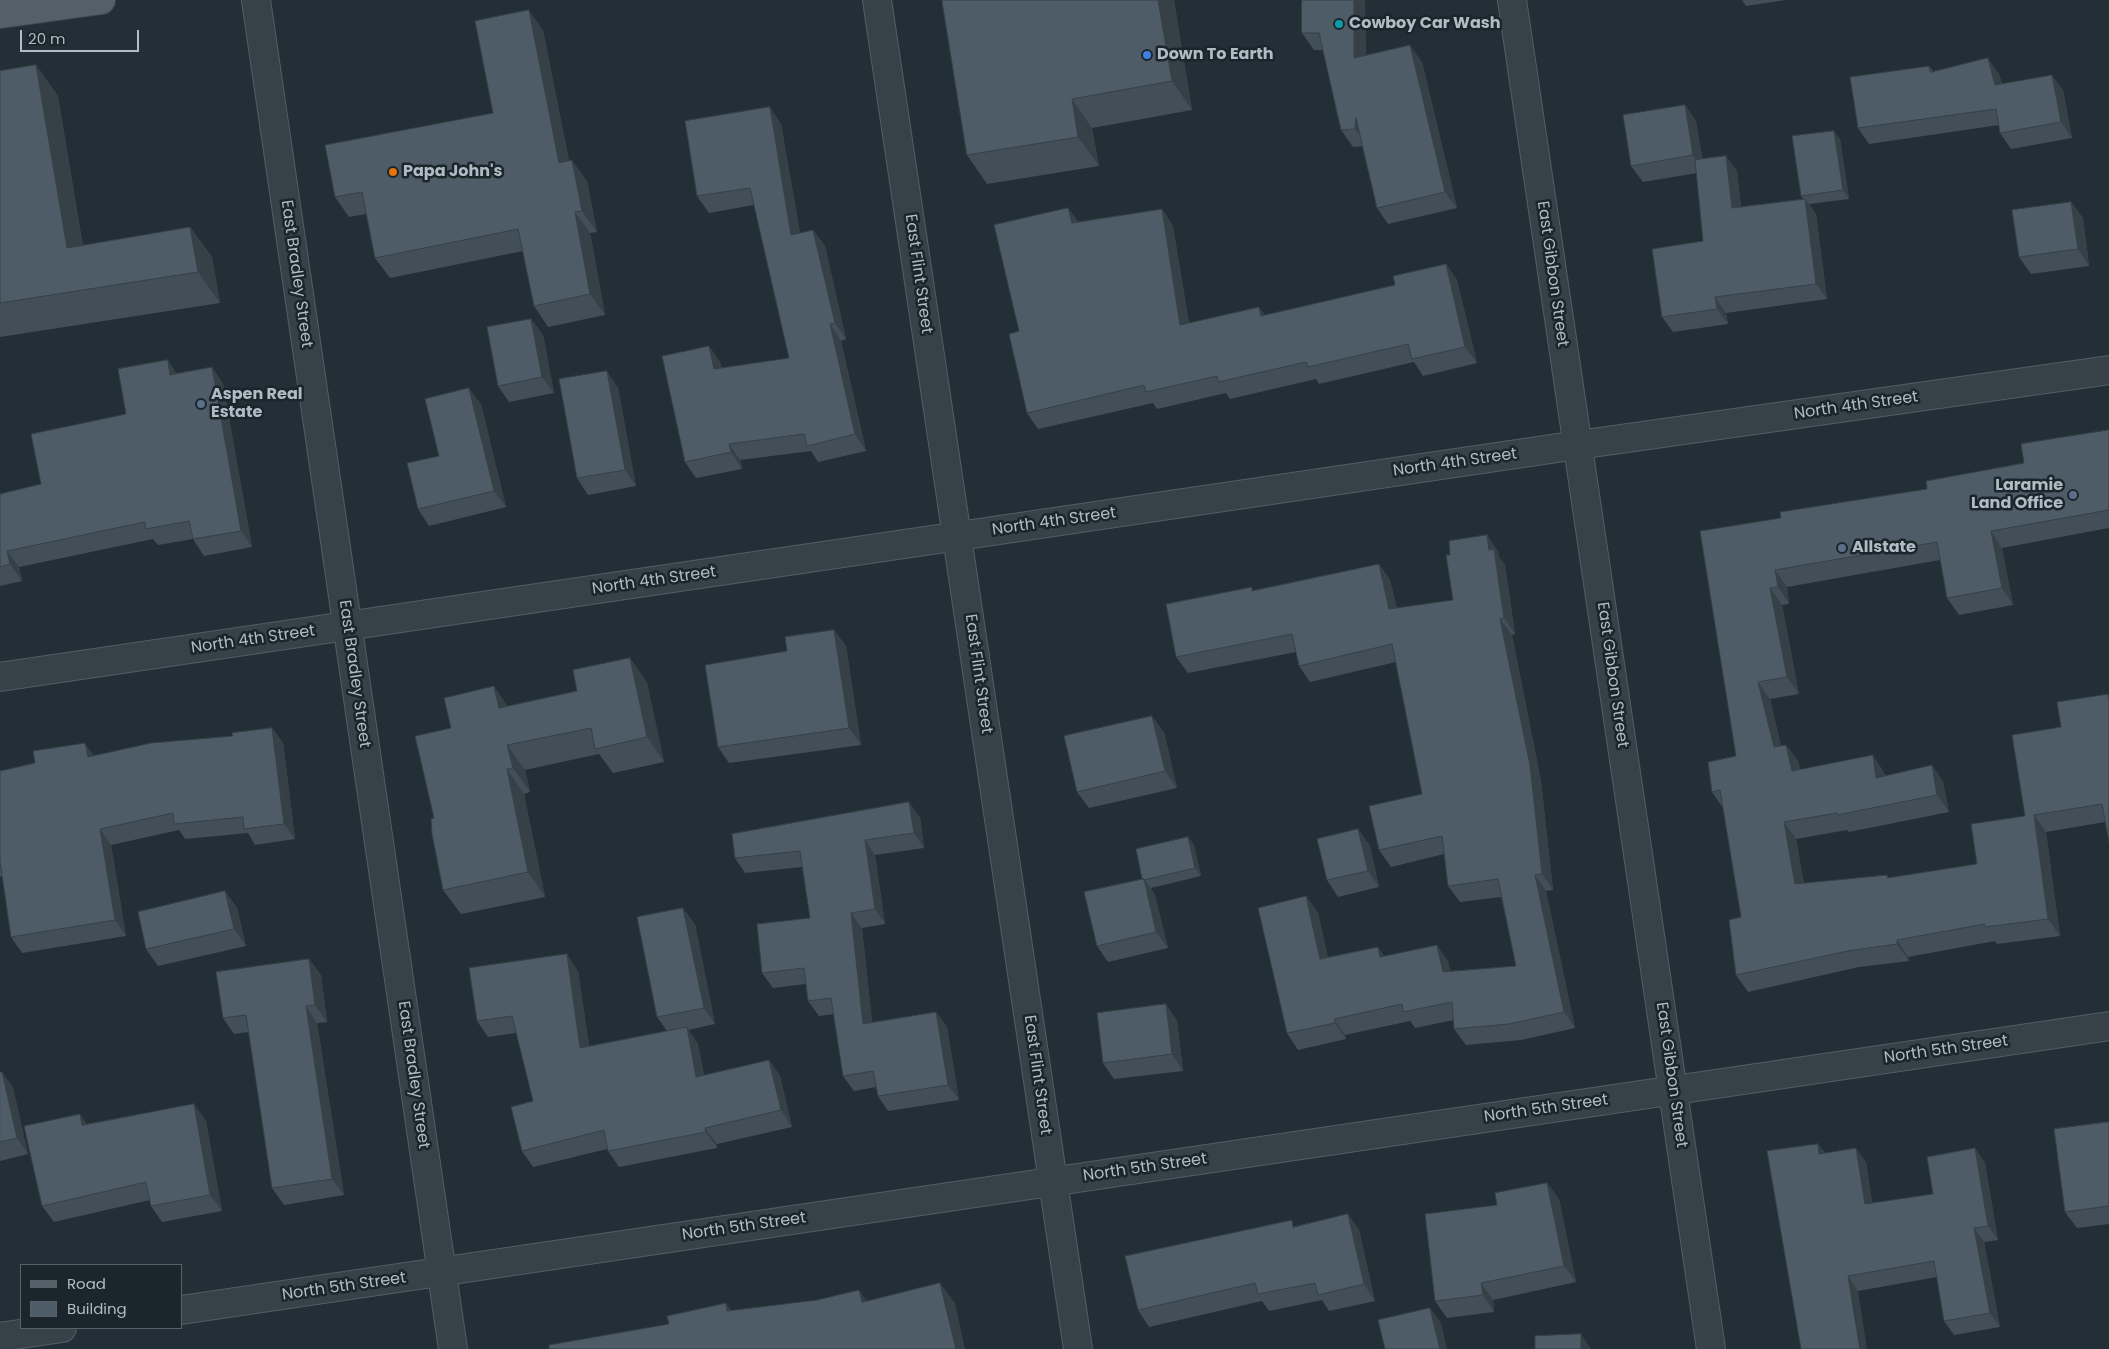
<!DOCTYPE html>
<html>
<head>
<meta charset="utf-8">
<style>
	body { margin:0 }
	#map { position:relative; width:2109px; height:1349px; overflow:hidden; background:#222f37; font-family:Poppins,sans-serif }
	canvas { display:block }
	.legend { position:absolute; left:20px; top:1264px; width:162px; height:65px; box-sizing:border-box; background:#1b252c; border:1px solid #576169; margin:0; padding:6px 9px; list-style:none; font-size:15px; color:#b0bcc4 }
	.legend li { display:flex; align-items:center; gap:10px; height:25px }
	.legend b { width:25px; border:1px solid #576169 }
	.scale { position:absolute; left:20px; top:30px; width:119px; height:22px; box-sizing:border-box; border:2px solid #b0bcc4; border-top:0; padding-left:6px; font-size:15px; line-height:18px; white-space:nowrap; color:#b0bcc4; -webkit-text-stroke:4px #1b252c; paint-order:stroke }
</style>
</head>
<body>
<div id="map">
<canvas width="2109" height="1349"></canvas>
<ul class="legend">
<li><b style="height:6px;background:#536068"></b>Road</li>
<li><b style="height:14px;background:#4d5c66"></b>Building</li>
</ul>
<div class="scale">20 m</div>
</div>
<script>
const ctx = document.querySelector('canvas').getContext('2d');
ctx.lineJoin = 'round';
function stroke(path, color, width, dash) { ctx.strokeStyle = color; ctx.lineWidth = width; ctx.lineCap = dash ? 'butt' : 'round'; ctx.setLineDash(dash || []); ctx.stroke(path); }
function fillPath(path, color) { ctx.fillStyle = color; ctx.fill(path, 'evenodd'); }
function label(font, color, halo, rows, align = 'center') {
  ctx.font = font + ' Poppins,sans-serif'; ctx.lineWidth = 5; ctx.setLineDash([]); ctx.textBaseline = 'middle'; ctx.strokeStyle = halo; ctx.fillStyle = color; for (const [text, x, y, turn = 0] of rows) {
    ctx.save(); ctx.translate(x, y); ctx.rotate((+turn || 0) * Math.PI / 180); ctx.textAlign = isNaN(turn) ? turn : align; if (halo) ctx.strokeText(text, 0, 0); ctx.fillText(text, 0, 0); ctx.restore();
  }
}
const minor = new Path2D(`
	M256,0L453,1349
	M877,0L1078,1349
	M1512,0L1711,1349
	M0,677L1578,445L2109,370
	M181,1310L2109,1026
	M0,1337L62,1328`);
const major = new Path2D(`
	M0,14L101,0`);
stroke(minor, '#535e65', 30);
stroke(major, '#424c54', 30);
stroke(minor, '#364148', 28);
stroke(major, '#536068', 28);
fillPath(new Path2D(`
	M1174,0L1192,110L1092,128L1099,166L987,184L967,155Z
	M1302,0H1365L1366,56L1422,62L1457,208L1388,224L1377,208L1362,146L1353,147L1341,130L1323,50H1314L1302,33Z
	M1742,0H1786L1746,6Z
	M543,30L569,161L587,181L597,232L590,233L605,315L548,327L534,306L523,251L390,278L375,258L366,214L349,217L335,197L493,113Z
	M36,65L58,96L83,246L190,227L212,257L220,303L0,337V71Z
	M1929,66L1933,71L1999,74L2002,84L2063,90L2072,138L2011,149L2000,133L1999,125L1869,144L1858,128Z
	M1685,105L1696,121L1702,159L1726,156L1737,171L1741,207L1803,199L1801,196L1840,139L1849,199L1809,204L1816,214L1827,299L1726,313L1728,324L1673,332L1662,317L1703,241L1697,173L1643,182L1631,166Z
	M781,124L800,233L813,230L825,246L846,339L841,341L866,451L818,462L811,451L740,460L742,469L696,478L685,462L709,346L720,362L722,368L789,358L754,205L709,213L697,196Z
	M2071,202L2083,218L2089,266L2031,274L2019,257Z
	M1068,208L1078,222L1162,209L1173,226L1189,323L1265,315L1395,285L1446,264L1457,280L1477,363L1423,376L1414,362L1319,384L1316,379L1230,399L1226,393L1157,409L1153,403L1038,429L1027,413L1019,331Z
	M531,319L543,335L554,393L509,402L498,386Z
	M212,367L223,384L252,547L204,556L193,539L158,545L153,539L19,567L22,581L0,586V494L41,484L126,414L177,373Z
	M618,388L636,486L588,495L577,478Z
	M481,404L506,507L429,526L418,509L439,456Z
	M2109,430V528L2002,548L2013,605L1959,615L1947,598L1940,560L1787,587L1789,604L1782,605L1799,694L1770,699L1781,746L1786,745L1798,761L1800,769L1884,772L1885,776L1932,765L1943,782L1949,812L1849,832L1847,830L1796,839L1804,884L1887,875L1889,878L1977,864L2025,816L2061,727L2108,694L2109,696V842L2105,822L2046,832L2060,936L1997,944L1995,941L1908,957L1909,961L1859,967L1748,992L1736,975L1741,917L1723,808L1712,792L1736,756L1781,518L1927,489L2024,463Z
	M1498,551L1499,557L1505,565L1515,634L1512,635L1541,781L1553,890L1546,891L1575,1028L1521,1040L1466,1045L1454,1029V1020L1415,1028L1410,1021L1345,1035L1346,1039L1298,1050L1287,1033L1306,896L1318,913L1328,958L1384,956L1448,961L1450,971L1516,966L1501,897L1460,902L1448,886L1444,854L1391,867L1379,850L1422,794L1396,662L1310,682L1299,666L1296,652L1188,673L1176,657L1254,590L1379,564L1390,580L1397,608L1453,600Z
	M834,630L846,646L861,745L729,763L718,747L787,651Z
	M630,658L647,683L664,762L613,773L599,754L525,770L530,792L524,794L545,897L461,914L443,890L434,818L451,728L508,706L577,691Z
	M272,728L283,743L295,839L255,845L248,833L185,839L179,830L111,845L126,936L22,953L11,937L2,876L0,877V771L94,755L233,736Z
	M1164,732L1177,788L1089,808L1077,792Z
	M920,817L924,848L875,855L885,924L862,928L872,1022L936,1012L947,1027L959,1100L888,1111L878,1096L876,1087L854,1091L843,1076L834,1014L819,1016L808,1001L806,984L773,988L762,973L810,918L802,867L745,873L735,858Z
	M1358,829L1370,846L1379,887L1338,897L1327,880Z
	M1188,837L1194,845L1201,876L1151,888L1155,895L1168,948L1108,962L1097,946L1142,879Z
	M225,891L237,908L246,946L158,966L146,949Z
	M695,924L715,1024L688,1030L698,1044L704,1075L769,1060L780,1076L792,1127L717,1144V1148L619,1167L608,1151L607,1149L533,1167L522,1151L533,1101L516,1033L488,1037L477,1021L578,971L589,1046L667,1031L657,1017Z
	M309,959L321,975L327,1022L317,1023L344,1195L284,1205L272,1188L249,1032L234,1034L223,1018Z
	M1166,1004L1177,1021L1183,1071L1114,1079L1103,1063Z
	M0,1072H2L13,1088L28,1154L0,1161Z
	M194,1104L206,1121L222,1211L162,1222L151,1206L150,1200L54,1222L42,1206L87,1124Z
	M2109,1122V1224L2077,1228L2065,1212Z
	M1818,1144L1825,1153L1866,1162L1872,1203L1933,1194L1975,1148L1985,1163L1998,1240L1984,1242L2000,1327L1954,1335L1944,1321L1937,1277L1858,1291L1801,1349Z
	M1547,1183L1559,1199L1576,1282L1493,1300L1494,1312L1447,1318L1435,1301L1497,1205Z
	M1348,1214L1359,1230L1375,1301L1329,1311L1322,1300L1269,1311L1262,1301L1149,1327L1138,1310L1296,1226Z`), '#424f58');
fillPath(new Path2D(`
	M1158,0H1174L1192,110L1172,81Z
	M1354,0H1365L1366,75L1354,58Z
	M529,10L543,30L573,183L559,163Z
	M1410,45L1422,62L1457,208L1445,192Z
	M1988,58L1999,74L2006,101L1995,85Z
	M36,65L58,96L88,279L67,248Z
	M2052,75L2063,90L2072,138L2061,122Z
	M1072,99L1092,128L1099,166L1078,137Z
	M1685,105L1696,121L1705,172L1693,155Z
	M770,107L781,124L803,251L791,235Z
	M1356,118L1367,145L1355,129Z
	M1834,131L1840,139L1849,199L1843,190Z
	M1726,156L1737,171L1743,223L1732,208Z
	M572,160L587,181L597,232L582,211Z
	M1805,199L1816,214L1827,299L1816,284Z
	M2071,202L2083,218L2089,266L2078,249Z
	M1068,208L1080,224L1072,223Z
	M1162,209L1173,226L1192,342L1180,325Z
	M575,212L590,233L605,315L590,294Z
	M190,227L212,257L220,303L198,272Z
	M813,230L825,246L846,339L835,323Z
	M1446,264L1457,280L1477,363L1465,347Z
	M1715,297L1726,313L1728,324L1717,309Z
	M1259,307L1271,323L1261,316Z
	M531,319L543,335L554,393L542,377Z
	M830,324L841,341L866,451L855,434Z
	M709,346L720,362L725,386L714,369Z
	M168,360L179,377L170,375Z
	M212,367L223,384L252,547L241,531Z
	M607,371L618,388L636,486L625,470Z
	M469,388L481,404L506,507L494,491Z
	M729,444L740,460L742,469L731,452Z
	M1991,531L2002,548L2013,605L2002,588Z
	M1487,535L1498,551L1499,557L1505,565L1515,634L1504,618L1489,550Z
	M7,551L19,567L22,581L10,564Z
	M1379,564L1390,580L1401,625L1389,609Z
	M1775,570L1787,587L1789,604L1778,587Z
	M1770,588L1782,605L1799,694L1787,677Z
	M1500,619L1512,635L1541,781L1553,890L1542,874Z
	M834,630L846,646L861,745L849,728Z
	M630,658L647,683L664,762L647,737Z
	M1758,682L1770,699L1785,764L1774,747Z
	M494,686L511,711L499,708Z
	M1152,716L1164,732L1177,788L1165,771Z
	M272,728L283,743L295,839L284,824Z
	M85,743L96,759L88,757Z
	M507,745L525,770L530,792L513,768Z
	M1786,745L1798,761L1804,788L1792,771Z
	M1873,755L1884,772L1888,795L1876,778Z
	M1932,765L1943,782L1949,812L1937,795Z
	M507,769L524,794L545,897L528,872Z
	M909,802L920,817L924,848L914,833Z
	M2034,815L2046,832L2060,936L2048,919Z
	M1784,822L1796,839L1807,901L1795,884Z
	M100,829L111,845L126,936L115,920Z
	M1358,829L1370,846L1379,887L1368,871Z
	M1188,837L1194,845L1201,876L1195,868Z
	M865,840L875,855L885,924L875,909Z
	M1535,875L1546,891L1575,1028L1564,1012Z
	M1144,879L1155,895L1168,948L1156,932Z
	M225,891L237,908L246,946L234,929Z
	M1306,896L1318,913L1332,975L1320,959Z
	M683,908L695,924L715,1024L704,1008Z
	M851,913L862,928L874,1039L863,1024Z
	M1897,940L1908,957L1909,961L1897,944Z
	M1437,945L1448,961L1454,988L1443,972Z
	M1378,947L1389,963L1380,957Z
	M567,954L578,971L592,1064L580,1048Z
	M309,959L321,975L327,1022L315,1005Z
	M1166,1004L1177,1021L1183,1071L1172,1054Z
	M306,1006L317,1023L344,1195L332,1179Z
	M936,1012L947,1027L959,1100L948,1085Z
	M1334,1019L1345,1035L1346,1039L1335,1023Z
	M687,1027L698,1044L707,1093L696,1077Z
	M769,1060L780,1076L792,1127L781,1110Z
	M2,1072L13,1088L28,1154L17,1138Z
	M194,1104L206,1121L222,1211L210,1195Z
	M80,1114L91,1130L82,1125Z
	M705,1128L717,1144V1148L706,1132Z
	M1818,1144L1828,1158L1819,1154Z
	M1856,1148L1866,1162L1875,1218L1865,1204Z
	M1975,1148L1985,1163L1998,1240L1988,1226Z
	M1547,1183L1559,1199L1576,1282L1564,1266Z
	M1348,1214L1359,1230L1375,1301L1364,1284Z
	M1974,1228L1984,1242L2000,1327L1990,1313Z
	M1848,1276L1858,1291L1867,1349H1860Z
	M940,1283L955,1303L965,1349H956Z
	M1481,1283L1493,1300L1494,1312L1483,1295Z
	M859,1290L873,1310L862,1302Z
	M726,1303L740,1324L727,1311Z
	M1430,1308L1441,1323L1447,1349H1440Z
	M1581,1334L1591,1349H1581Z`), '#364047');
const building = new Path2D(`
	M942,0H1158L1172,81L1072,99L1078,137L967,155Z
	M1302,0H1354V58L1410,45L1445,192L1377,208L1356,118L1355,129L1341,130L1319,33H1302Z
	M529,10L559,163L572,160L582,211L575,212L590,294L534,306L518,229L375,258L362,192L335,197L325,145L493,113L475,21Z
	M1988,58L1995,85L2052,75L2061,122L2000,133L1996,109L1858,128L1850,77L1929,66L1930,72Z
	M36,65L67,248L190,227L198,272L0,303V71Z
	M1685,105L1693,155L1631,166L1623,115Z
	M770,107L791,235L813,230L835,323L830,324L855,434L807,446L804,434L729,444L731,452L685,462L662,356L709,346L714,369L789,358L750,188L697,196L685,121Z
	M1834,131L1843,190L1801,196L1792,136Z
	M1726,156L1732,208L1805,199L1816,284L1715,297L1717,309L1662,317L1652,249L1703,241L1695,160Z
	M2071,202L2078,249L2019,257L2012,210Z
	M1068,208L1072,223L1162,209L1180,325L1259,307L1261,316L1395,285L1393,276L1446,264L1465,347L1412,359L1408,344L1308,367L1306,362L1218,382L1217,376L1146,392L1144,385L1027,413L1009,334L1019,331L994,225Z
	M531,319L542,377L498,386L487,327Z
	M168,360L170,375L212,367L241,531L193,539L189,521L146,529L145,522L7,551L10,564L0,567V494L41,484L31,434L126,414L118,369Z
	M607,371L625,470L577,478L559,379Z
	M469,388L494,491L418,509L407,463L439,456L425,399Z
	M2109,430V510L1991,531L2002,588L1947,598L1937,542L1775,570L1778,587L1770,588L1787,677L1758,682L1774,747L1786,745L1792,771L1873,755L1876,778L1932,765L1937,795L1837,815V813L1784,822L1795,884L1887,875V878L1977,864L1971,824L2025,816L2012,735L2061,727L2057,702L2108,694L2109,701V842L2102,804L2034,815L2048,919L1985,927V924L1897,940V944L1848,951L1736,975L1729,920L1741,917L1720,790L1712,792L1708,762L1736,756L1700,531L1781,518L1780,512L1927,489L1926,481L2024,463L2021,444Z
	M1487,535L1489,550L1494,549L1504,618L1500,619L1530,765L1542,874L1535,875L1564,1012L1509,1024L1454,1029L1452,1002L1403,1012L1402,1004L1334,1019L1335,1023L1287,1033L1258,908L1306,896L1320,959L1378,947L1380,957L1437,945L1443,972L1516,966L1498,879L1448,886L1442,836L1379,850L1369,806L1422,794L1392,644L1299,666L1292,634L1176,657L1166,604L1252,587V591L1379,564L1389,609L1453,600L1446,555H1450L1449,541Z
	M834,630L849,728L718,747L705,665L787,651L785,637Z
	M630,658L647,737L595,749L591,728L507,745L513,768L507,769L528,872L443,890L432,834L431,819L434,818L415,736L451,728L444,698L494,686L499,708L577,691L573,670Z
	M1152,716L1165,771L1077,792L1064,736Z
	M272,728L284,824L244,829L243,817L174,824L173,813L100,829L115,920L11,937L0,861V771L35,763L33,751L85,743L88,757L151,743L233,736L232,733Z
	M909,802L914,833L865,840L875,909L851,913L863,1024L936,1012L948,1085L878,1096L873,1071L843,1076L831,998L808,1001L804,968L762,973L757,924L810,918L800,851L735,858L732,834Z
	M1358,829L1368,871L1327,880L1317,839Z
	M1188,837L1195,868L1144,880V879H1142L1136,849Z
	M1144,879L1156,932L1097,946L1084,892Z
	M225,891L234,929L146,949L138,912Z
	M683,908L704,1008L657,1017L637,917Z
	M567,954L580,1048L687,1027L696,1077L769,1060L781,1110L705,1128L706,1132L608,1151L604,1130L522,1151L511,1107L533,1101L512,1016L477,1021L469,968Z
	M309,959L315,1005L306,1006L332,1179L272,1188L246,1015L223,1018L216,972Z
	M1166,1004L1172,1054L1103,1063L1097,1013Z
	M0,1072H2L17,1138L0,1142Z
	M194,1104L210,1195L151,1206L146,1182L42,1206L24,1126L80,1114L82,1125Z
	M2109,1122V1206L2065,1212L2054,1129Z
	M1818,1144L1819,1154L1856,1148L1865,1204L1933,1194L1927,1157L1975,1148L1988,1226L1974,1228L1990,1313L1944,1321L1934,1261L1848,1276L1860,1349H1801L1767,1151Z
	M1547,1183L1564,1266L1481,1283L1483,1295L1435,1301L1425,1214L1497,1205L1495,1193Z
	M1348,1214L1364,1284L1318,1295L1315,1283L1258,1294L1255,1283L1138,1310L1125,1256L1292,1220L1293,1227Z
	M940,1283L956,1349H549V1345L669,1324L667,1316L726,1303L727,1311L817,1300L859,1290L862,1302Z
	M1430,1308L1440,1349H1385L1378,1320Z
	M1581,1334V1349H1535V1336Z`);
fillPath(building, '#4d5c66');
stroke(building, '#364047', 1);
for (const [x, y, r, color] of [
	[1339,24,5,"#0f9aa8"],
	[1147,55,5,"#3f7fe0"],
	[393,172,5,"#e8710a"],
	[201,404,5,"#5c6f8a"],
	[2073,495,5,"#5c6f8a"],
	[1842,548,5,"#5c6f8a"]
]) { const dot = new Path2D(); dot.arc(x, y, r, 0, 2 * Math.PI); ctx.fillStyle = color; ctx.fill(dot); stroke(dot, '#1b252c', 2); }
label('bold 16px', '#b0bcc4', '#1b252c', [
	["Cowboy Car Wash",1349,24],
	["Down To Earth",1157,55],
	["Papa John's",403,172],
	["Aspen Real",211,395],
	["Estate",211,413],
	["Laramie",2063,486,"right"],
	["Land Office",2063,504,"right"],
	["Allstate",1852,548]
], 'left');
label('16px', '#b0bcc4', '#1b252c', [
	["East Bradley Street",296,274,82],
	["East Flint Street",918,274,82],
	["East Gibbon Street",1552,274,82],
	["North 4th Street",1856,406,-8],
	["North 4th Street",1455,463,-8],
	["North 4th Street",1054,522,-8],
	["North 4th Street",654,581,-8],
	["North 4th Street",253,640,-8],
	["East Bradley Street",354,674,82],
	["East Flint Street",978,674,82],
	["East Gibbon Street",1612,675,82],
	["North 5th Street",1946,1050,-8],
	["East Bradley Street",413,1075,82],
	["East Flint Street",1037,1075,82],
	["East Gibbon Street",1671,1075,82],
	["North 5th Street",1546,1109,-8],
	["North 5th Street",1145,1168,-8],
	["North 5th Street",744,1227,-8],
	["North 5th Street",344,1287,-8]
]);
</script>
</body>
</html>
